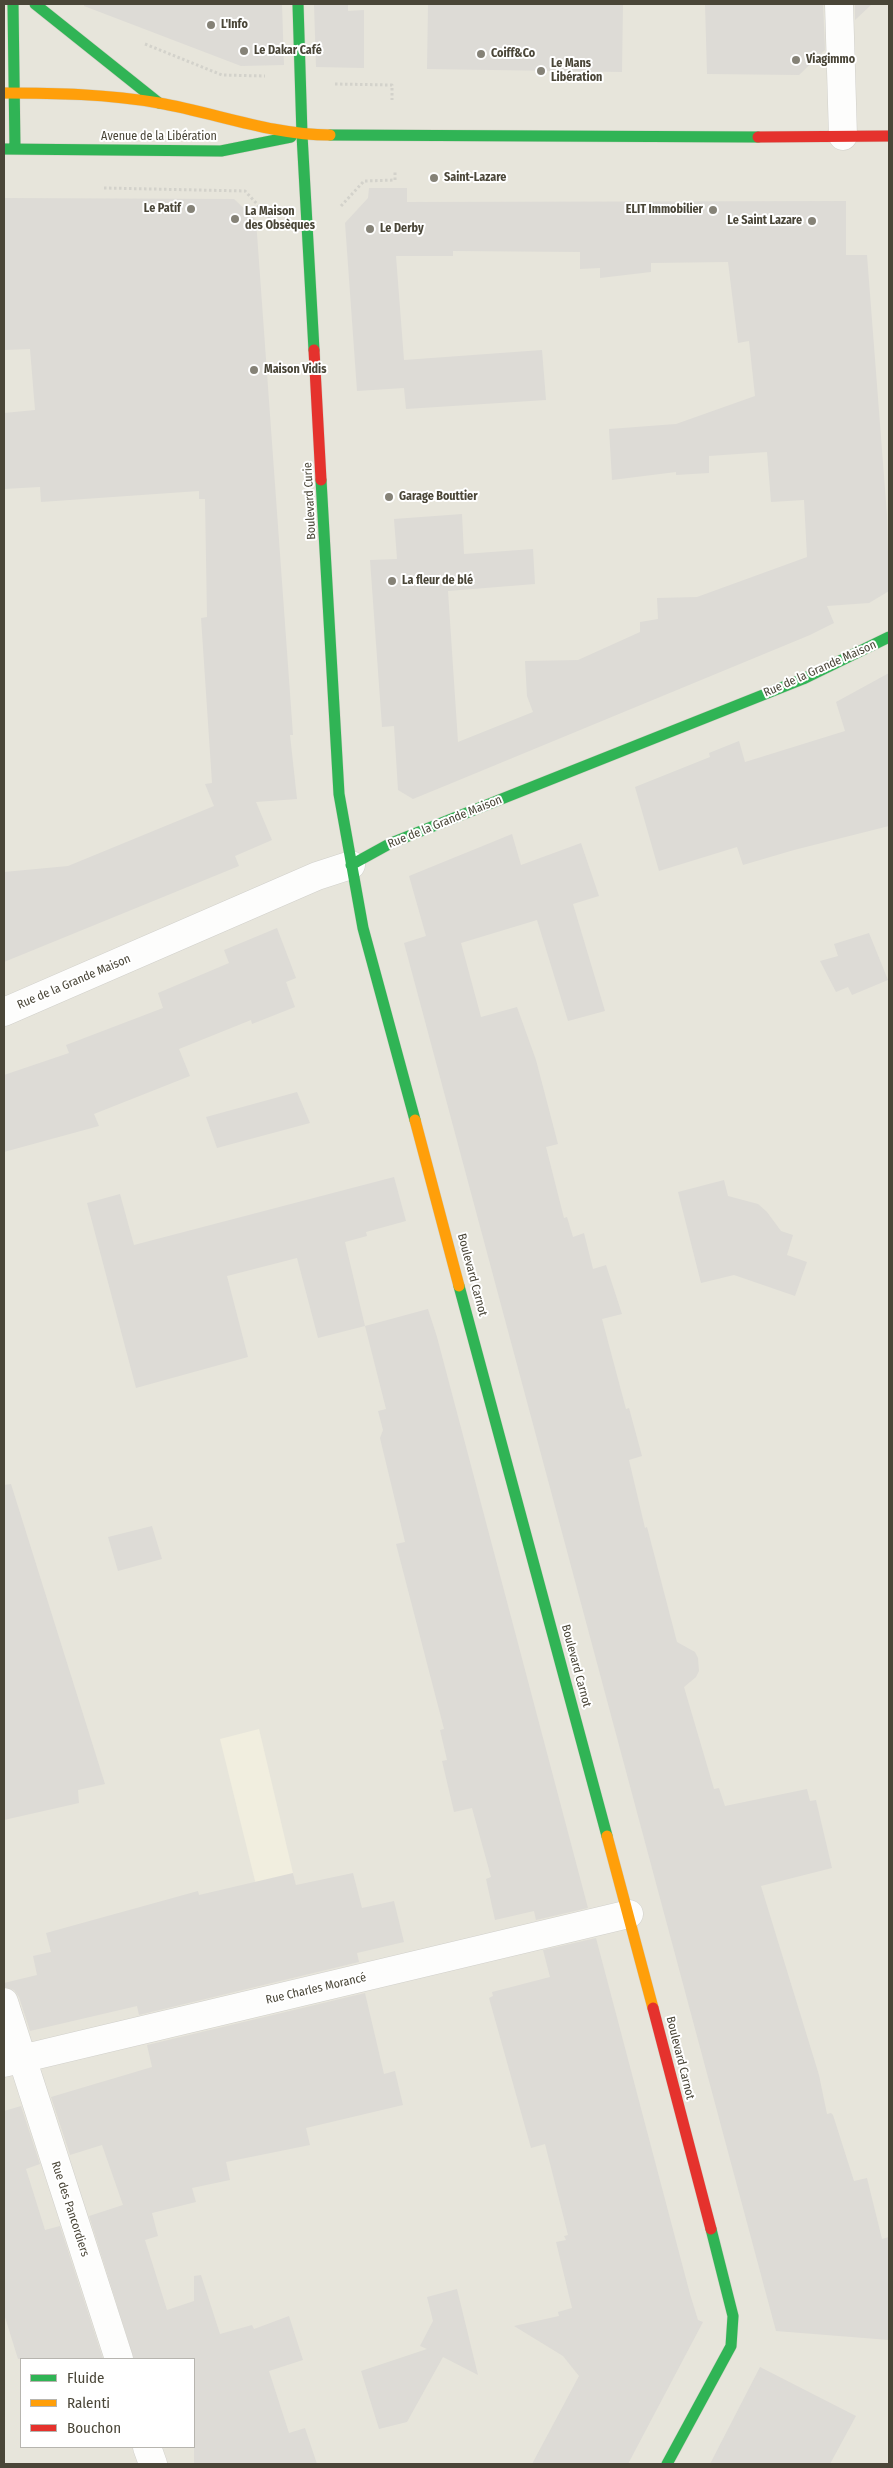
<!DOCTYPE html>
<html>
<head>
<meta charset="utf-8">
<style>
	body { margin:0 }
	#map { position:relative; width:893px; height:2468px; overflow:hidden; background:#f3f2ed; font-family:"Fira Sans Condensed",sans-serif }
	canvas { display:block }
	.frame { position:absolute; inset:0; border:5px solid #4a4638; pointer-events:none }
	.legend { position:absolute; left:20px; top:2358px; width:175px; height:90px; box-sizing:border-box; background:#fff; border:1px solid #b7b5af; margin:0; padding:6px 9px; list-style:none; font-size:15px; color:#4a4638 }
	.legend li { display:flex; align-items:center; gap:10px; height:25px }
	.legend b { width:25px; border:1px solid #b7b5af }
</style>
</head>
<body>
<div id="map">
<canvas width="893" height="2468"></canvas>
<div class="frame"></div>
<ul class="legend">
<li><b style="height:6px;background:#30b455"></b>Fluide</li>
<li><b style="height:6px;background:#ff9f0a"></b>Ralenti</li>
<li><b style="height:6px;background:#e5322d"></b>Bouchon</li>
</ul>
</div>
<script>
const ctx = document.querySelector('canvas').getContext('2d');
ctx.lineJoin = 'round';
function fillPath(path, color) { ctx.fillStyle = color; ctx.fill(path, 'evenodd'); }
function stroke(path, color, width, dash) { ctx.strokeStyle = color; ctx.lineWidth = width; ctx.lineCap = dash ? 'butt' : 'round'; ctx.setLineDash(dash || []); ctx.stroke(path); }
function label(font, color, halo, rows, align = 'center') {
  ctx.font = font + ' "Fira Sans Condensed",sans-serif'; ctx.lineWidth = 4; ctx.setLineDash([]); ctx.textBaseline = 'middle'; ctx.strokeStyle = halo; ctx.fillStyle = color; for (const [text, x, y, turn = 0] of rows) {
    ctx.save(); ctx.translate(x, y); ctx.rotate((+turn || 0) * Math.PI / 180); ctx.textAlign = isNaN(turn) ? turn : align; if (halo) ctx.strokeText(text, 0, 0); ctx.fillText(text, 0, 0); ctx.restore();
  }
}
fillPath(new Path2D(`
	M4,4H889V2464H4ZM21,2359H194V2447H21Z`), '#e7e5db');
fillPath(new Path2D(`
	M259,1729L293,1873L314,1963L260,1901L220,1739Z`), '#f1eedf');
fillPath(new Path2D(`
	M84,4H282L284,65L241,66L84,6Z
	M314,4H348V11L364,10V68L316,67Z
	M428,4H623L622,72L427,69Z
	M705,4H823L825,50L799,75L707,74Z
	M855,4H872L855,20Z
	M369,188H407V202L846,201V255H867L887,515L889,591L869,603L827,606L834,623L810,635L452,783L413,799L398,790L394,726L382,727L370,560L397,559L394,519L462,514L464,554L533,549L535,584L448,591L458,742L533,712L527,696L525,661L578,660L640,632V622L658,619L657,598L697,597L807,557L804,500L771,502L767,452L709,456V473L676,475V472L612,480L609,429L676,424L755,396L749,341L738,343L728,262L651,263V272L600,278V268L580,269V252L453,251V256H396L404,360L542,350L546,400L406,409L404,388L357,391L345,223L368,198Z
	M4,198L234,199L256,220L293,735H290L297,799L256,802L272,840L235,856L239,866L4,962V872L68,866L214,806L205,784L212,783L201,618L207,617L205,499H199V491L41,502L40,487L4,489V413L35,410L30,349L5,350Z
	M889,673V826L794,850L743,865L737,847L659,871L635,787L710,757L709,753L739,741L745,762L845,731L836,702Z
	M512,834L521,865L581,843L599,896L573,904L605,1011L568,1021L537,920L461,943L481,1017L517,1007L536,1060L558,1144L546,1147L564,1218L567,1217L573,1237L584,1233L593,1269L606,1265L622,1314L602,1319L626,1409L629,1408L642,1456L629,1460L645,1528L647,1527L677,1642L695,1652L698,1658L699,1671L696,1677L684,1687L714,1789L719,1788L725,1806L807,1789L810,1801L816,1800L832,1868L761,1886L819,2075L827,2114L831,2113L833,2115L854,2181L867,2178L882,2239L889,2237V2340L776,2331L404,943L426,936L409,876Z
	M277,928L296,978L286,982L295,1007L252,1024L251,1020L179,1049L190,1076L94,1114L99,1126L4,1152V1075L69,1053L66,1045L163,1008L158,993L229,963L224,950Z
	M869,933L888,980L852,995L848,987L836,992L820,961L838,956L834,944Z
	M297,1092L310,1123L217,1148L206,1117Z
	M394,1177L406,1221L366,1232L367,1236L345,1242L365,1326L428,1309L437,1337L588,1908L536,1920L534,1911L495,1920L486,1879L491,1877L472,1808L454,1812L442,1761L447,1760L440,1730L444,1729L396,1544L405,1542L380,1438L383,1430L378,1411L386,1409L365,1326L318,1338L297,1258L227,1276L248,1357L136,1388L87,1203L120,1194L134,1245Z
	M724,1180L728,1196L758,1204L767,1212L781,1231L793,1235L787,1255L807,1262L795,1296L734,1275L701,1283L678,1192Z
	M11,1484L105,1784L78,1790L79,1803L4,1820V1485Z
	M152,1526L162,1559L118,1571L108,1537Z
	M293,1873L296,1885L353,1873L362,1908L394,1901L404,1942L357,1953L359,1962L139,2015L137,2006L30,2031L19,1997L14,1990L4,1987V1983L37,1975L33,1956L51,1952L46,1933L198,1891L199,1895Z
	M596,1938L690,2294L698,2320L703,2322L628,2464H532L579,2376L563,2356L514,2326L559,2316L558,2312L572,2308L556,2242L566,2240L564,2236L568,2235L545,2144L531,2148L489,1998L493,1996L492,1992L550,1977L543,1950Z
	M365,1993L384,2074L395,2071L403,2105L306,2128L310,2145L226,2162L230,2180L192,2188L196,2202L152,2213L158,2236L145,2240L167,2310L194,2301V2276L201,2275L220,2334L252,2325L254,2329L289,2316L303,2360L269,2371L289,2433L305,2428L317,2464H194V2359H134L89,2216L123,2205L102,2145L70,2155L51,2097L152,2067L147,2045Z
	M21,2106L40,2164L26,2169L45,2230L60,2226L103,2359H18L4,2314V2111Z
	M457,2289L478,2375L443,2357L407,2422L379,2429L361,2371L427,2349L420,2346L433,2321L427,2297Z
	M760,2367L856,2416L830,2464H710Z`), '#dddbd6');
const street = new Path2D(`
	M839,4L843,136
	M4,1012L317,876L351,865
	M4,2002L119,2359
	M4,2063L629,1914
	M147,2447L153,2464`);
const fast = new Path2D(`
	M13,4L15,149
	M35,4L159,103
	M298,4L302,135L314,350
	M330,135L758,137
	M4,149L221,151L291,137
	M321,480L339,794L363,928L415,1120
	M351,865L391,843L803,679L889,637
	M459,1286L607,1836
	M667,2464L731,2346L733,2316L711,2229`);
const slow = new Path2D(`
	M4,93C56,93 107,94 159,103C216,113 272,135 330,135
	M415,1120L459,1286
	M607,1836L653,2008`);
const jam = new Path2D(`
	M758,137L889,136
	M314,350L321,480
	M653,2008L711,2229`);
stroke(street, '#d1d0cb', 29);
stroke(fast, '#d2d0c4', 12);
stroke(slow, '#d2d0c4', 12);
stroke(jam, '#d2d0c4', 12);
stroke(new Path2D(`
	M145,44L222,75L265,76
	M335,84L392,85V100
	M104,188L245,191L271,219
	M341,206L364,181L395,180V171`), '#d3d2cb', 3, [2.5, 2.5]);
stroke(street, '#fdfdfc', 28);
stroke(fast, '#30b455', 11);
stroke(slow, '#ff9f0a', 11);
stroke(jam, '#e5322d', 11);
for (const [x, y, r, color] of [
	[211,25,5,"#858277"],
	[244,51,5,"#858277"],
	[481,54,5,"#858277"],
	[796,60,5,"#858277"],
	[541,71,5,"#858277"],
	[434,178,5,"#858277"],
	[191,209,5,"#858277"],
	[713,210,5,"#858277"],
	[235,219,5,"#858277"],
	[812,221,5,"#858277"],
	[370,229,5,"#858277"],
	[254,370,5,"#858277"],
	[389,497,5,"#858277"],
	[392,581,5,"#858277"]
]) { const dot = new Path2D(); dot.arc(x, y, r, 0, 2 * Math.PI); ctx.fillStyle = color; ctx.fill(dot); stroke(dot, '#fff', 2); }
label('bold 12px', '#4a4638', '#fff', [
	["L'Info",221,25],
	["Le Dakar Café",254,51],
	["Coiff&Co",491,54],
	["Viagimmo",806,60],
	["Le Mans",551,64],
	["Libération",551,78],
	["Saint-Lazare",444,178],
	["Le Patif",181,209,"right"],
	["ELIT Immobilier",703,210,"right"],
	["La Maison",245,212],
	["des Obsèques",245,226],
	["Le Saint Lazare",802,221,"right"],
	["Le Derby",380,229],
	["Maison Vidis",264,370],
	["Garage Bouttier",399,497],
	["La fleur de blé",402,581]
], 'left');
label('12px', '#4a4638', '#fff', [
	["Avenue de la Libération",159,137],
	["Boulevard Curie",310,501,-93],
	["Rue de la Grande Maison",820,669,-24],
	["Rue de la Grande Maison",445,822,-22],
	["Rue de la Grande Maison",74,982,-23],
	["Boulevard Carnot",472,1275,75],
	["Boulevard Carnot",576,1666,75],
	["Rue Charles Morancé",316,1989,-13],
	["Boulevard Carnot",680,2058,76],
	["Rue des Pancordiers",70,2209,72]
]);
</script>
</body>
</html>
